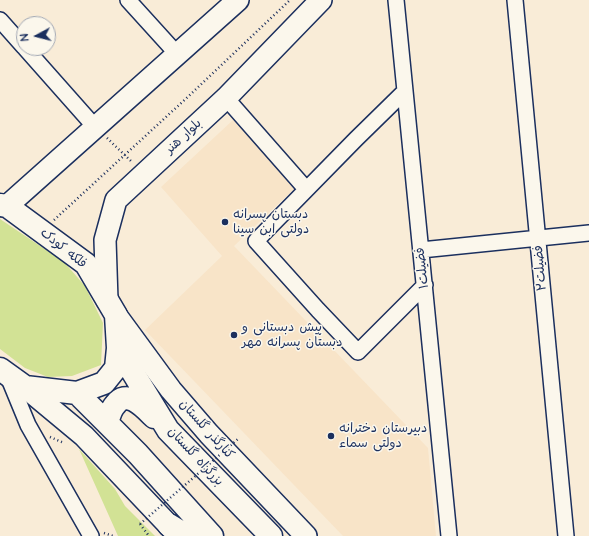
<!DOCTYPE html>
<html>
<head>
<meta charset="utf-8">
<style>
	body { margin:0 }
	#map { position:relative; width:589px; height:536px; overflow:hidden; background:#f9ecd7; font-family:"Architects Daughter",sans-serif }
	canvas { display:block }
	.north { position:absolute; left:16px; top:16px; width:40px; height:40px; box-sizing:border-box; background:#fbf7ec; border:1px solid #a1a7b3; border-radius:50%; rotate:263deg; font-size:11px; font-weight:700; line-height:16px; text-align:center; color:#1b2f5e }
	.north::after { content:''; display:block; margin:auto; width:14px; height:18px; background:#1b2f5e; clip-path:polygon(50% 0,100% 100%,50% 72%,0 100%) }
</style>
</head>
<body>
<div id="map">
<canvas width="589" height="536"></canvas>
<div class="north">N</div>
</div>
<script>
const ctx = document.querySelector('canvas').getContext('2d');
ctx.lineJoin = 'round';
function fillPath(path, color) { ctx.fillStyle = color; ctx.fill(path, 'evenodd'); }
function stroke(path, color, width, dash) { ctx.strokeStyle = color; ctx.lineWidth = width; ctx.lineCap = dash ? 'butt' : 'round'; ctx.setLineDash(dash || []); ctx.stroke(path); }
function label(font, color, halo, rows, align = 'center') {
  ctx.font = font + ' "Architects Daughter","Playpen Sans Arabic",sans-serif'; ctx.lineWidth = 3; ctx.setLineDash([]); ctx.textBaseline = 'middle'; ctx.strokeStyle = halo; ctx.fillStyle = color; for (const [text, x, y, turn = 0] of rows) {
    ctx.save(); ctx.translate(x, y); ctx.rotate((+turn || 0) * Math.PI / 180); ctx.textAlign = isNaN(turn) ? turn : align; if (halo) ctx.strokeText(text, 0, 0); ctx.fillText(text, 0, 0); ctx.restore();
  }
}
fillPath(new Path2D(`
	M233,120L296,187L234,246L428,448L436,536H343L145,330L222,256L161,187Z`), '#f8e4c8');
fillPath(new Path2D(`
	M0,219L64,262L85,286L103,323L101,365L72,376L48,377L25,368L0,349Z
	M79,449L115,489L125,506L155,536H118Z`), '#d2e295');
const street = new Path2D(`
	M128,0L177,54
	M396,0L449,536
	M515,0L566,536
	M0,20L24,47
	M25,48L95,127
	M405,91L356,139L256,241L318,310L358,352L425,285
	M226,98L306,189
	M421,250L589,233
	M7,374L28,425L91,536`);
const secondary = new Path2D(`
	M7,206L238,0
	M107,300L105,240L116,200L226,98L321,0
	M116,315L171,390L209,434L306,536
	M25,387L84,436L179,536`);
const highway = new Path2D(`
	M0,205L7,206L86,264L116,315L118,348L116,368L104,383L77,393L25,387L0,369
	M118,348L168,430L271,536
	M77,393L138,454L212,536
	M107,422C109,417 111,409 115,405C127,388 144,407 154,417
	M169,525L187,536`);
stroke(street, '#1b2f5e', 18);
stroke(secondary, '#1b2f5e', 24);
stroke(highway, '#1b2f5e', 25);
stroke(new Path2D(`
	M107,138L132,162
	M54,220L191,94L290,0
	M50,437L64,443
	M140,524L149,536
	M104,533L113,536`), '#1b2f5e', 2.5, [1, 3]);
stroke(street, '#fbf7ec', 15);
stroke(secondary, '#fbf7ec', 21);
stroke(highway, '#fbf7ec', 22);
stroke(new Path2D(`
	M140,524L238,439`), '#1b2f5e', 2.5, [1, 3]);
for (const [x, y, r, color] of [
	[225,222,4,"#1b2f5e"],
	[234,335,4,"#1b2f5e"],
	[331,436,4,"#1b2f5e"]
]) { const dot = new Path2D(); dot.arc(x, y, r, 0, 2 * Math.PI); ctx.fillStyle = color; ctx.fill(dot); stroke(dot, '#fbf7ec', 1.5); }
label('13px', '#1b2f5e', '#fbf7ec', [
	["بلوار هنر",184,137,-43],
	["فلکه کودک",63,249,39],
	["فضیلت۱",423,268,-96],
	["فضیلت۲",541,268,-95],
	["کنارگذر گلستان",206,430,48],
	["بزرگراه گلستان",195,457,47]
]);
label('13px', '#1b2f5e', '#fbf7ec', [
	["دبستان پسرانه",233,215],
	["دولتی ابن سینا",233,230],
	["پیش دبستانی و",242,328],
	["دبستان پسرانه مهر",242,343],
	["دبیرستان دخترانه",339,429],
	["دولتی سماء",339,444]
], 'left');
</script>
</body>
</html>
